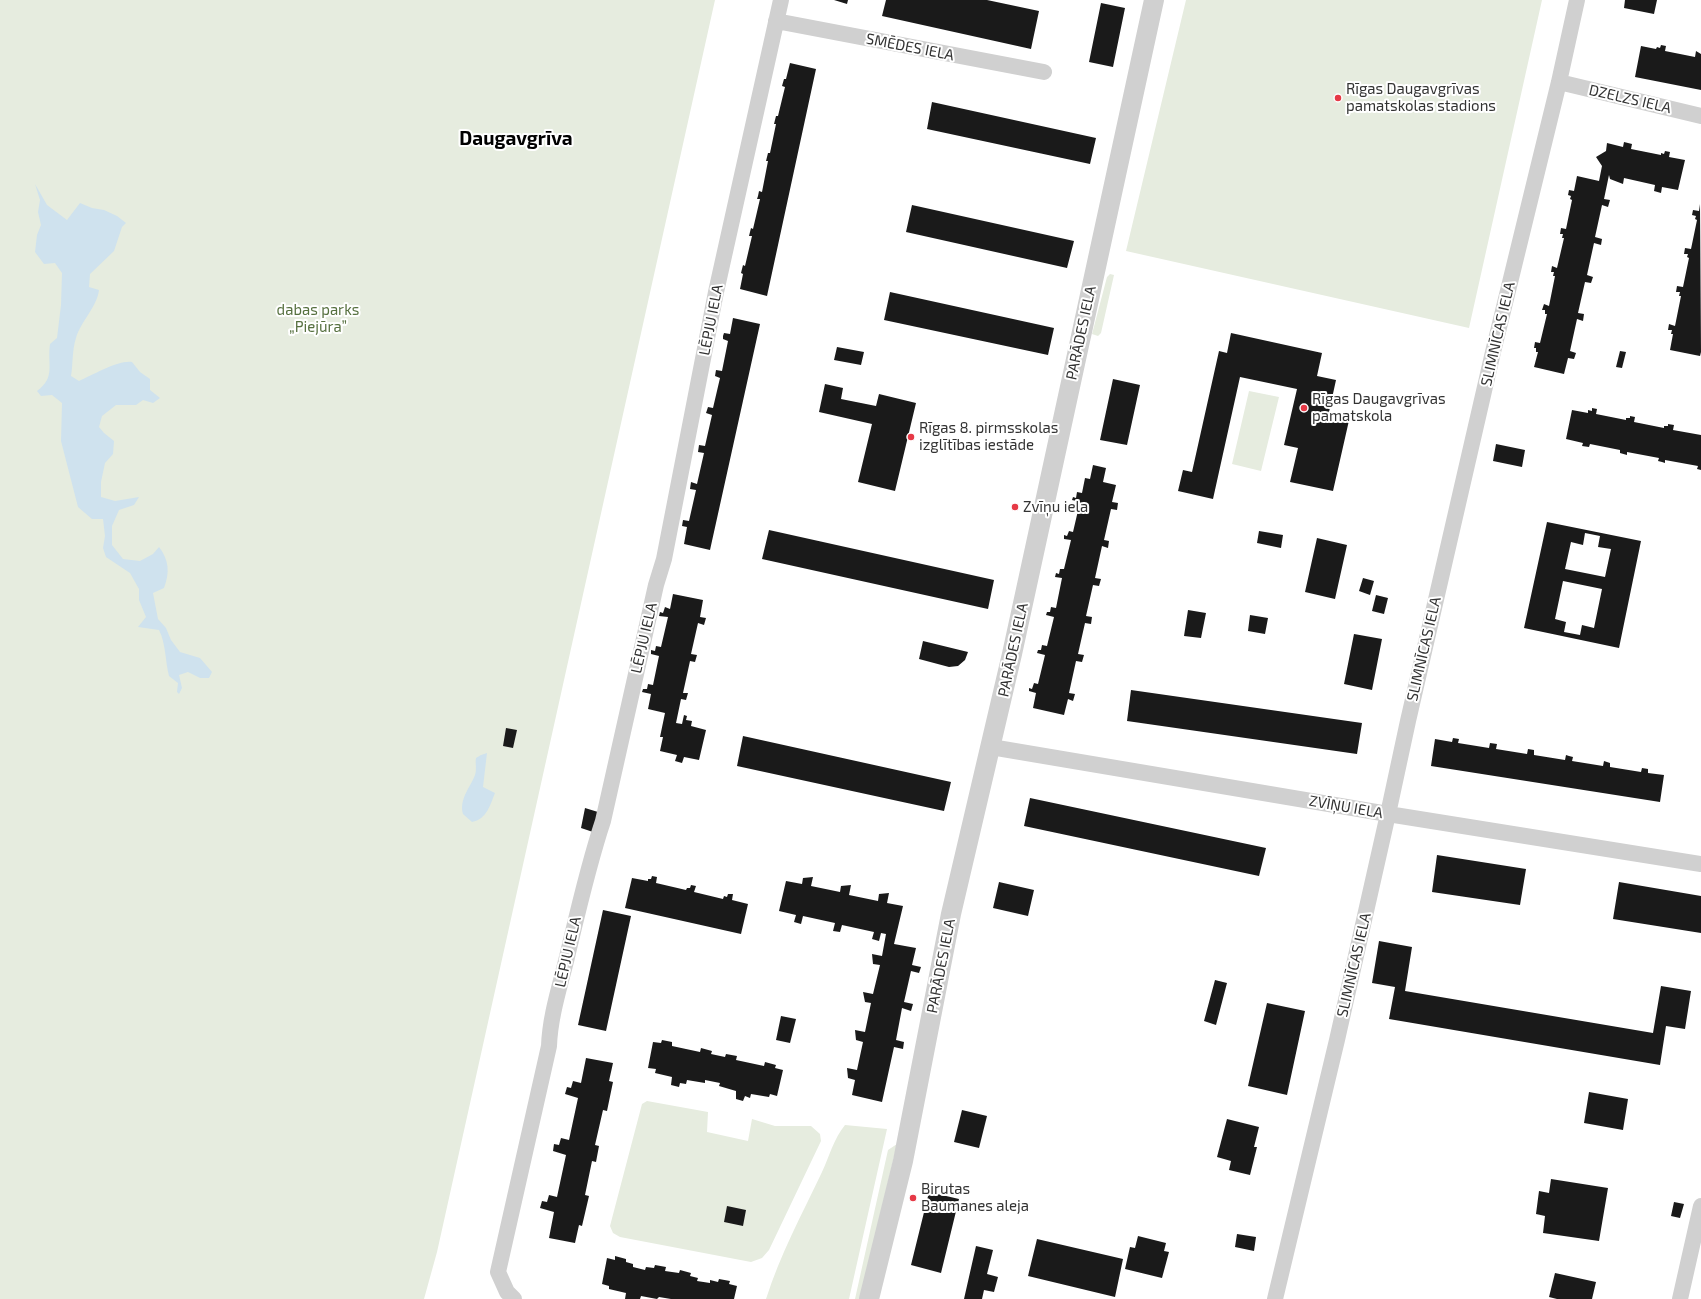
<!DOCTYPE html>
<html>
<head>
<meta charset="utf-8">
<style>
	body { margin:0 }
	canvas { display:block; background:#fff }
</style>
</head>
<body>
<canvas width="1701" height="1299"></canvas>
<script>
const ctx = document.querySelector('canvas').getContext('2d');
ctx.lineJoin = 'round';
function fillPath(path, color) { ctx.fillStyle = color; ctx.fill(path, 'evenodd'); }
function stroke(path, color, width, dash) { ctx.strokeStyle = color; ctx.lineWidth = width; ctx.lineCap = dash ? 'butt' : 'round'; ctx.setLineDash(dash || []); ctx.stroke(path); }
function label(font, color, halo, rows, align = 'center') {
  ctx.font = font + ' "Exo 2",sans-serif'; ctx.lineWidth = 4; ctx.setLineDash([]); ctx.textBaseline = 'middle'; ctx.strokeStyle = halo; ctx.fillStyle = color; for (const [text, x, y, turn = 0] of rows) {
    ctx.save(); ctx.translate(x, y); ctx.rotate((+turn || 0) * Math.PI / 180); ctx.textAlign = isNaN(turn) ? turn : align; if (halo) ctx.strokeText(text, 0, 0); ctx.fillText(text, 0, 0); ctx.restore();
  }
}
fillPath(new Path2D(`
	M0,0H715L437,1252L424,1299H0Z
	M1186,0H1542L1469,328L1126,251Z
	M1110,274L1114,275L1101,333L1098,336L1092,334L1107,277Z
	M1249,391L1279,397L1261,471L1232,464Z
	M647,1101L708,1112L707,1132L748,1141L752,1119L775,1126H811L820,1134L821,1141L769,1250L762,1258L751,1262L620,1237L613,1233L610,1226L642,1104Z
	M845,1125L887,1129L849,1299H766C780,1255 802,1214 822,1172C829,1157 834,1138 845,1125Z
	M897,1144L862,1291L859,1299H855L888,1150Z`), '#e6ecdf');
fillPath(new Path2D(`
	M35,184L47,205L67,220L80,203L92,208L104,210L117,216L126,223L122,227L114,251L90,274L89,287L99,290C97,307 81,321 76,338C72,350 73,364 71,376L79,381C93,375 118,360 132,362L140,372L150,379V390L160,398L153,403L143,400L136,405H116L102,416L99,427L104,433L114,441L113,454L105,463L101,482V497L115,501L139,497L134,505L119,510L112,526V545L123,559L140,561L153,554L159,547C169,560 170,572 164,588L153,593L158,619L166,628L171,640L180,652L200,658L212,672L209,678H200L188,672L179,675L182,688L179,694L177,692L178,683L169,676C165,660 166,644 159,630L138,627L146,617L139,600V589L130,573L106,557L103,548L105,536L103,519H92L78,507L61,441L62,403L52,395L41,396L37,391C56,377 47,365 50,344L57,338L61,305L62,273L55,263L44,264L35,252L37,235L41,225L38,212L40,200Z
	M487,753L483,787L495,793C490,805 487,819 472,822L463,814C459,799 470,788 475,775C477,770 475,763 476,758L481,755Z`), '#cfe2ee');
fillPath(new Path2D(`
	M834,0H848L847,4Z
	M886,0H987L1039,11L1031,49L882,16Z
	M1625,0H1657L1654,14L1624,8Z
	M1101,3L1125,8L1113,67L1089,62Z
	M1661,45L1666,46L1665,51L1695,57L1696,51L1701,54V90L1635,77L1641,46L1656,49L1657,47L1660,48Z
	M790,63L816,69L767,296L740,289L743,274L741,273L743,265L745,266L752,236H749L751,228L753,229L760,199H757L758,196L759,191L762,192L768,161H766L768,153H770L776,124H774L776,116H778L785,87L782,86L784,79H786Z
	M932,102L1096,138L1090,164L927,129Z
	M1624,142L1632,144L1631,149L1661,155V153L1664,154L1665,151L1670,152L1669,157L1685,160L1678,190L1662,187L1661,193L1654,191L1655,185L1624,178L1623,184L1610,179L1609,175L1604,199L1610,200L1608,207L1602,205L1595,237L1602,239L1601,245L1594,243L1587,275L1593,277L1591,283L1585,282L1578,313L1584,314L1583,321L1577,319L1570,351L1576,353L1574,359L1568,358L1564,374L1534,367L1538,352H1536V348H1534L1535,342L1540,343L1547,314H1545V310H1542L1544,304L1549,306L1555,276H1553L1554,272H1551L1552,266L1557,268L1564,238H1562L1563,234H1560L1561,228L1566,229L1572,200L1570,199L1571,196L1568,195L1569,190L1574,191L1577,176L1599,181L1602,166L1596,157L1606,151L1607,143L1623,147Z
	M1700,204L1701,352L1700,356L1670,350L1673,334H1671L1672,330H1668L1669,324L1675,326L1681,296H1679L1680,292H1676L1677,286L1683,287L1689,258L1687,257L1688,254H1684L1685,248L1691,249L1697,220L1695,219L1696,216L1692,215L1693,210L1699,211Z
	M912,205L1074,241L1067,268L906,232Z
	M890,292L1054,328L1048,355L884,320Z
	M733,318L760,324L710,550L684,544L687,527L682,526L683,520L689,521L696,490L690,489L691,482L697,484L704,453L698,452L699,445L705,446L712,415L706,413L708,407L713,408L720,378L715,376L716,370L722,371L728,341L723,339V336L724,333L730,334Z
	M1231,333L1322,353L1317,376L1336,380L1329,412L1350,416L1333,491L1290,482L1298,448L1284,445L1297,389L1240,377L1213,499L1178,491L1183,470L1192,472L1219,351L1227,353Z
	M837,347L864,352L861,365L834,360Z
	M1620,351L1626,352L1622,368L1616,367Z
	M1113,379L1140,385L1127,445L1100,440Z
	M825,384L843,388L841,399L876,406L879,394L916,403L895,491L858,482L872,424L819,412Z
	M1592,408L1597,409L1596,414L1626,420V418H1630V416L1635,417L1634,422L1664,428V426H1668V424L1674,425L1673,430L1701,435V470L1697,469L1698,466L1665,460V463L1662,462L1658,461L1659,458L1627,452V455L1620,453V450L1590,444L1589,447L1582,446L1583,443L1566,439L1572,410L1588,413V410L1592,411Z
	M1496,444L1525,450L1522,467L1493,461Z
	M1093,465L1106,468L1103,482L1116,485L1112,502L1118,503L1117,510L1111,509L1104,540L1109,541L1108,548L1102,546L1095,578L1101,579L1099,586L1093,585L1086,616L1092,617L1091,624L1085,623L1078,654L1084,655L1082,662L1076,661L1069,693L1075,694L1073,701L1068,699L1064,715L1033,708L1036,693L1029,691V688L1032,689L1034,683L1038,684L1045,655L1037,653L1038,650H1041L1042,645L1047,646L1054,617L1046,615L1047,612H1050L1051,607L1056,608L1062,578L1055,577L1056,573L1059,574L1060,569H1064L1071,540L1064,539V535L1067,536L1069,531L1073,532L1080,502L1072,500L1073,497L1076,498L1077,492L1082,493L1085,478L1090,479Z
	M1547,522L1641,541L1619,648L1524,628ZM1585,533L1600,536L1598,547L1611,549L1605,577L1565,569L1571,542L1583,545ZM1563,581L1602,589L1594,628L1582,625L1580,635L1564,632L1566,622L1555,619Z
	M769,530L994,580L988,609L762,559Z
	M1259,531L1283,535L1281,548L1257,543Z
	M1317,538L1347,545L1335,599L1305,592Z
	M1363,578L1374,581L1370,595L1359,591Z
	M673,594L703,600L700,617L706,618L704,625L698,623L691,654L697,655L695,662L690,661L683,693H688L686,700L681,699L676,723L682,724L684,715L687,716L686,720L692,721L691,726L706,730L699,760L684,757L682,763L675,761L677,755L660,751L663,737H660L665,713L648,709L651,694L642,692L643,689H647L648,684L653,685L659,656L651,654V650L655,651L656,646L661,647L668,617L659,616L660,612L663,613L665,607L670,609Z
	M1376,595L1388,598L1384,614L1372,611Z
	M1188,610L1206,613L1201,638L1184,636Z
	M1250,615L1268,618L1265,634L1248,631Z
	M1354,634L1382,639L1372,690L1344,684Z
	M923,641L968,652L965,660L958,666L949,667L919,659Z
	M1131,690L1362,723L1357,754L1127,721Z
	M506,728L517,730L513,748L503,746Z
	M743,736L951,782L944,811L737,766Z
	M1453,738L1459,739L1458,743L1489,748L1490,743L1497,744L1496,749L1527,754L1528,749L1534,750V755L1565,760L1566,755L1569,756L1573,757L1572,761L1603,766L1604,761L1610,763V767L1641,772L1642,768L1648,769V773L1664,775L1660,802L1431,766L1435,739L1452,742Z
	M1030,798L1266,848L1259,876L1024,826Z
	M585,808L598,812L593,832L581,828Z
	M1437,855L1526,869L1520,905L1432,892Z
	M652,876L657,877L656,883L686,890L687,888H690L691,885L696,886L694,892L723,899L724,896L727,897L728,894H733L732,900L748,904L741,934L625,908L632,878L648,881V879H651Z
	M813,877L811,886L840,892L841,886L851,885L849,895L878,901L879,894L889,893L887,903L903,906L894,944L916,948L912,965L921,967L919,973L911,971L904,1002L913,1004L911,1011L902,1008L896,1040L904,1042L903,1049L894,1047L882,1102L852,1095L855,1080L848,1078L847,1068L857,1070L863,1042L856,1040L855,1030L865,1032L871,1003L865,1002L863,992L873,994L880,965L873,964L872,954L882,956L886,934L881,933L879,941L872,939L874,932L842,925L840,932L833,931L835,923L803,916L801,924L794,922L796,915L779,911L786,881L802,884L803,878Z
	M999,882L1034,890L1028,916L993,908Z
	M1619,882L1701,896V933L1613,919Z
	M603,910L631,916L606,1031L578,1025Z
	M1379,941L1412,947L1405,991L1653,1033L1661,986L1691,991L1685,1029L1666,1026L1660,1065L1389,1019L1395,987L1372,983Z
	M1215,980L1227,983L1216,1025L1204,1021Z
	M1267,1003L1305,1011L1287,1095L1248,1086Z
	M781,1016L796,1019L790,1043L776,1040Z
	M662,1040L672,1042V1046L700,1052L701,1048L712,1051L711,1054L725,1057L726,1054L737,1056L736,1060L764,1066L765,1062L776,1065L775,1068L783,1070L777,1096L770,1094L769,1097L751,1094L750,1098L745,1096L743,1101L736,1099V1091L719,1086L720,1083L705,1080V1083L687,1080L686,1084L680,1083L679,1087L671,1085L672,1077L655,1073L656,1069L648,1068L653,1042L661,1043Z
	M586,1058L613,1063L609,1081L613,1082L607,1111L603,1110L595,1145L599,1146L596,1162L592,1161L585,1195L589,1196L582,1226L579,1225L575,1243L549,1238L554,1212L540,1208L542,1201L547,1202L549,1195L557,1197L566,1155L553,1151L554,1144L559,1145L561,1138L569,1140L578,1098L565,1094L567,1087L571,1088L573,1081L581,1083Z
	M1589,1092L1628,1099L1623,1130L1584,1123Z
	M962,1110L987,1116L979,1148L954,1142Z
	M1227,1119L1259,1127L1254,1147H1257L1250,1175L1229,1170L1231,1161L1217,1157Z
	M1551,1179L1608,1188L1599,1241L1543,1233L1545,1216L1536,1214L1539,1191L1549,1193Z
	M929,1192L959,1199L941,1273L911,1265Z
	M1674,1202L1684,1204L1680,1218L1671,1216Z
	M727,1206L746,1210L743,1226L724,1222Z
	M1237,1234L1256,1237L1254,1251L1235,1247Z
	M1138,1236L1166,1243L1164,1251L1169,1252L1162,1278L1125,1269L1130,1247L1135,1248Z
	M1037,1239L1123,1259L1115,1297L1028,1276Z
	M976,1246L993,1250L987,1274L998,1277L994,1292L984,1290L982,1299H964Z
	M615,1256L626,1259V1262L633,1264V1267L645,1270L646,1267L654,1268L655,1265L666,1267L665,1271L679,1273L680,1270L691,1273L690,1276L698,1278L697,1281L710,1283V1280L718,1282L719,1279L730,1281L729,1284L737,1286L734,1299H671L659,1297L657,1299L641,1296L640,1299H625L626,1293L609,1289V1286L602,1284L607,1258L615,1260Z
	M1555,1273L1596,1282L1592,1299H1557L1549,1297Z`), '#1a1a1a');
stroke(new Path2D(`
	M776,21L1044,72
	M1559,82L1701,116
	M991,747L1388,814L1701,864
	M514,1299L507,1292L498,1272L549,1046C550,1016 560,986 567,957C578,911 588,866 603,821L656,585L664,559L716,292L781,0
	M1275,1299L1337,1040L1388,814L1408,721L1493,352L1559,82L1577,0
	M1680,1299L1701,1206`), '#d0d0d0', 16);
stroke(new Path2D(`
	M869,1299L903,1161L951,914L1012,654L1154,0`), '#d0d0d0', 20);
for (const [x, y, r, color] of [
	[1338,98,4,"#e63946"],
	[1304,408,4,"#e63946"],
	[911,437,4,"#e63946"],
	[1015,507,4,"#e63946"],
	[913,1198,4,"#e63946"]
]) { const dot = new Path2D(); dot.arc(x, y, r, 0, 2 * Math.PI); ctx.fillStyle = color; ctx.fill(dot); stroke(dot, '#fff', 1.5); }
label('15px', '#333', '#fff', [
	["SMĒDES IELA",910,47,11],
	["DZELZS IELA",1630,99,13],
	["LĒPJU IELA",711,320,-79],
	["PARĀDES IELA",1081,333,-78],
	["SLIMNĪCAS IELA",1498,334,-77],
	["LĒPJU IELA",644,638,-77],
	["SLIMNĪCAS IELA",1424,649,-77],
	["PARĀDES IELA",1013,650,-78],
	["ZVĪŅU IELA",1346,807,10],
	["LĒPJU IELA",568,952,-77],
	["SLIMNĪCAS IELA",1354,965,-77],
	["PARĀDES IELA",941,966,-79]
]);
label('15px', '#333', '#fff', [
	["Rīgas Daugavgrīvas",1346,89],
	["pamatskolas stadions",1346,106],
	["Rīgas Daugavgrīvas",1312,399],
	["pamatskola",1312,416],
	["Rīgas 8. pirmsskolas",919,428],
	["izglītības iestāde",919,445],
	["Zvīņu iela",1023,507],
	["Birutas",921,1189],
	["Baumanes aleja",921,1206]
], 'left');
label('15px', '#56703f', '#fff', [
	["dabas parks",318,310],
	["„Piejūra”",318,327]
]);
label('bold 19px', '#000', '#fff', [
	["Daugavgrīva",516,139]
]);
</script>
</body>
</html>
